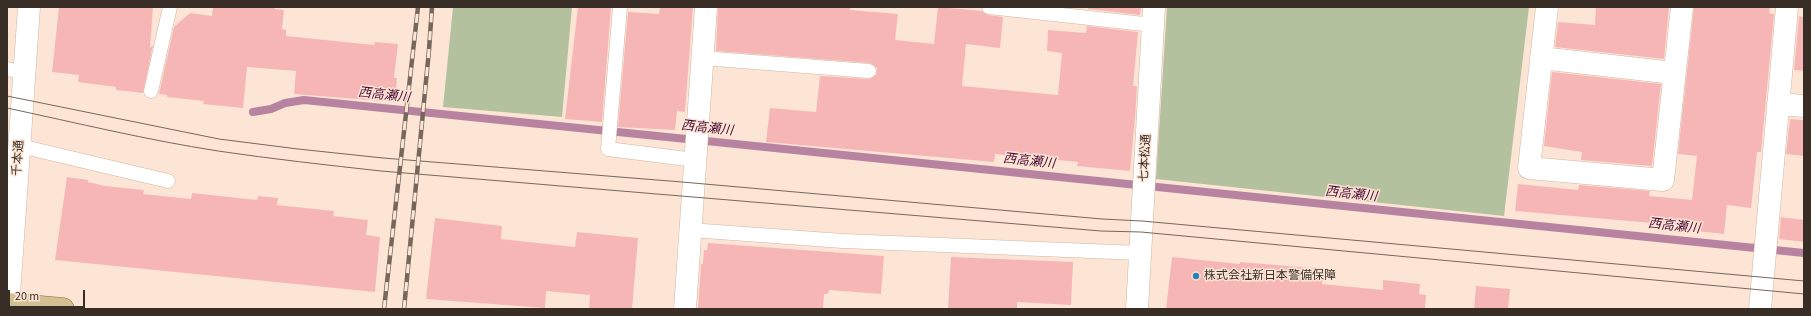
<!DOCTYPE html>
<html>
<head>
<meta charset="utf-8">
<style>
	body { margin:0 }
	#map { position:relative; width:1811px; height:316px; overflow:hidden; background:#fde5d6; font-family:"Source Sans 3",sans-serif }
	canvas { display:block }
	.frame { position:absolute; inset:0; border:8px solid #392e26; pointer-events:none }
	.scale { position:absolute; left:8px; top:290px; width:77px; height:18px; box-sizing:border-box; border:2px solid #392e26; border-top:0; padding-left:5px; font-size:12px; line-height:14px; white-space:nowrap; color:#392e26; -webkit-text-stroke:3px #fde5d6; paint-order:stroke }
</style>
</head>
<body>
<div id="map">
<canvas width="1811" height="316"></canvas>
<div class="frame"></div>
<div class="scale">20 m</div>
</div>
<script>
const ctx = document.querySelector('canvas').getContext('2d');
ctx.lineJoin = 'round';
function fillPath(path, color) { ctx.fillStyle = color; ctx.fill(path, 'evenodd'); }
function stroke(path, color, width, dash) { ctx.strokeStyle = color; ctx.lineWidth = width; ctx.lineCap = dash ? 'butt' : 'round'; ctx.setLineDash(dash || []); ctx.stroke(path); }
function label(font, color, halo, rows, align = 'center') {
  ctx.font = font + ' "Source Sans 3","Noto Sans JP",sans-serif'; ctx.lineWidth = 3; ctx.setLineDash([]); ctx.textBaseline = 'middle'; ctx.strokeStyle = halo; ctx.fillStyle = color; for (const [text, x, y, turn = 0] of rows) {
    ctx.save(); ctx.translate(x, y); ctx.rotate((+turn || 0) * Math.PI / 180); ctx.textAlign = isNaN(turn) ? turn : align; if (halo) ctx.strokeText(text, 0, 0); ctx.fillText(text, 0, 0); ctx.restore();
  }
}
fillPath(new Path2D(`
	M453,7H572L562,117L443,107Z
	M1167,7H1529L1504,216L1156,179Z`), '#b4c19e');
stroke(new Path2D(`
	M253,112L271,109L285,103L304,100L1804,253`), '#b883a1', 8);
fillPath(new Path2D(`
	M59,7H153L150,48L153,45L143,93L116,90V87L78,82L79,75L52,72Z
	M213,7H275V9L284,10L282,29L286,30V36L374,45L375,42L398,44L394,78H397L395,102L294,94L296,71L247,67L243,108L203,104L204,101L167,97V95L159,94L174,27L190,13L212,16Z
	M578,7H611L602,122L565,119Z
	M660,7H693L685,112L677,111L675,130L618,127L628,12L659,14Z
	M718,7H851L850,10L898,14L895,40L934,44L938,7L982,11L988,15L1003,17L1000,48L966,44L962,86L1058,95L1062,53L1047,51L1048,30L1086,33L1087,26L1138,32L1133,86H1137L1135,118L1130,171L1077,166L1078,162L995,154L994,162L766,142L770,108L816,112L820,76L869,79L876,75L877,68L870,63L716,51Z
	M1089,7H1141L1140,15L1088,9Z
	M1596,7H1669L1664,59L1555,47L1558,22L1595,25Z
	M1694,7H1770L1769,13L1774,14L1761,152H1757L1751,208L1727,205L1724,234L1687,230V226L1652,223L1515,211L1518,184L1578,190L1579,185L1650,191L1649,196L1692,200L1697,156L1678,154Z
	M1799,16L1804,17V71L1794,70Z
	M1552,72L1661,84L1652,166L1581,160L1582,152L1544,146Z
	M1790,119L1804,120V156L1786,154Z
	M67,177L88,180V182L105,186L144,190L143,194L191,199L192,193L257,200L258,196L278,198L277,205L334,211L333,216L368,220L366,235L380,237L375,292L55,260Z
	M1781,217L1804,220V242L1779,239Z
	M435,218L502,226L501,239L575,247L577,232L638,238L632,309H589L590,295L546,291L545,308L426,299Z
	M708,243L884,256L881,294L829,290L828,294H824L823,309H698L701,264H703L704,250H707Z
	M951,257L1073,262L1071,305L1017,302V309H948Z
	M1172,257L1240,264V262L1324,269L1322,284L1383,290V280L1420,284L1419,294L1426,295L1425,309H1166Z
	M1476,286L1510,289L1508,309H1474Z`), '#f7b6b6');
const lane = new Path2D(`
	M620,7L608,149L695,160
	M989,7L1153,25
	M702,58L869,71
	M7,69L24,73
	M151,91L170,7
	M20,146L168,181
	M690,230L843,241L1140,253`);
const street = new Path2D(`
	M1547,7L1529,168L1663,180L1682,7
	M1541,58L1674,73
	M1778,104L1804,106
	M8,309L29,7
	M685,309L706,7
	M1137,309L1154,7
	M1760,309L1787,7`);
const primary = new Path2D(`
	M7,304L63,309`);
stroke(lane, '#d0b4a1', 15);
stroke(street, '#d0b4a1', 23);
stroke(primary, '#88723c', 23);
stroke(lane, '#fff', 14);
stroke(street, '#fff', 22);
stroke(primary, '#d1c091', 22);
stroke(new Path2D(`
	M7,96L219,139L298,149L383,158L682,182L1102,219L1142,221L1804,281
	M7,108C77,123 147,140 218,151C272,159 327,165 381,171L1101,231L1141,232L1804,294`), '#76675c', 1);
const rail = new Path2D(`
	M384,309L418,7
	M404,309L429,50L432,7`);
stroke(rail, '#76675c', 4.5);
stroke(rail, '#fde5d6', 3, [9]);
for (const [x, y, r, color] of [
	[1196,276,4,"#2e7fb0"]
]) { const dot = new Path2D(); dot.arc(x, y, r, 0, 2 * Math.PI); ctx.fillStyle = color; ctx.fill(dot); stroke(dot, '#fde5d6', 1.5); }
label('12px', '#392e26', '#fde5d6', [
	["千本通",19,158,-86],
	["七本松通",1146,158,-87]
]);
label('12px', '#392e26', '#fde5d6', [
	["株式会社新日本警備保障",1204,276]
], 'left');
label('italic 13px', '#4b0b36', '#fde5d6', [
	["西高瀬川",384,96,6],
	["西高瀬川",707,129,6],
	["西高瀬川",1029,162,6],
	["西高瀬川",1351,195,6],
	["西高瀬川",1674,227,6]
]);
</script>
</body>
</html>
